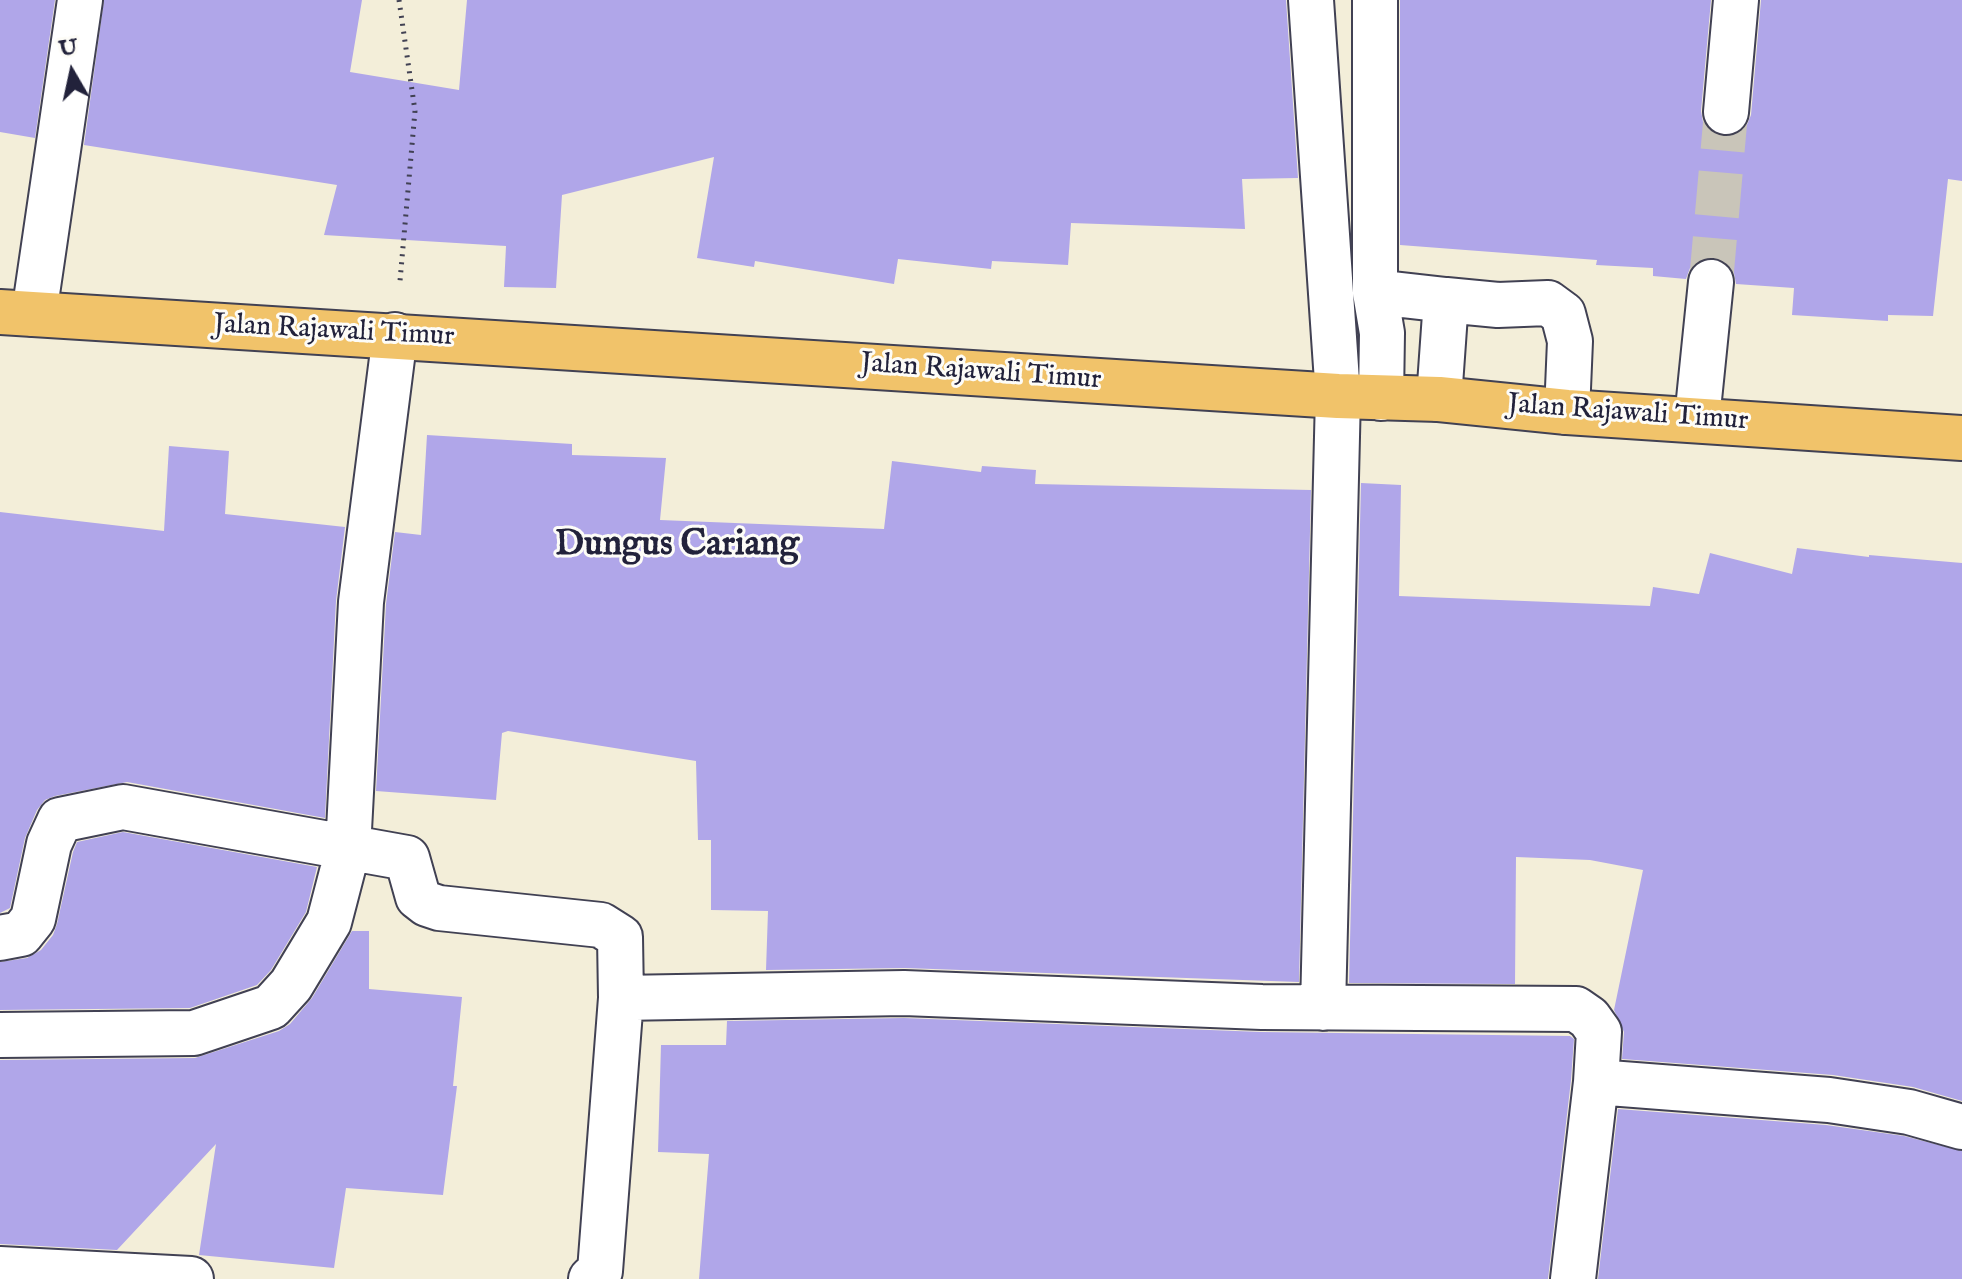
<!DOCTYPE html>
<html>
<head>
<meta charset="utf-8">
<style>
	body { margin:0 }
	#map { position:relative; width:1962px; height:1279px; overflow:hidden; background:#f3eed9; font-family:"IM FELL English",serif }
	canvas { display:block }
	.north { position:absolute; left:32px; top:32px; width:80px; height:80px; -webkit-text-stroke:6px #fdfcf7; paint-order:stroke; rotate:351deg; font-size:22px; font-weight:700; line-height:32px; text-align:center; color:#22223b }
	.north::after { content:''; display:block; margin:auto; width:28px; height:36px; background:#22223b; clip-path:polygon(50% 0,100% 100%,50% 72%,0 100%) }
</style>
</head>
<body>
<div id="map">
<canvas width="1962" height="1279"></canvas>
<div class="north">U</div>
</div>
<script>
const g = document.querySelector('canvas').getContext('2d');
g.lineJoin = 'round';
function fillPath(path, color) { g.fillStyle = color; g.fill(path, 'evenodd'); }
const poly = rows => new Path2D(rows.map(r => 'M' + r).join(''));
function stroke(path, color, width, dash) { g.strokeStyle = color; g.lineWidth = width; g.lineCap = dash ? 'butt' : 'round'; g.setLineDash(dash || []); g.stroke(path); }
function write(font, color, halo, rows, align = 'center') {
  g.font = font + ' "IM FELL English",serif'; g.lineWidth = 6; g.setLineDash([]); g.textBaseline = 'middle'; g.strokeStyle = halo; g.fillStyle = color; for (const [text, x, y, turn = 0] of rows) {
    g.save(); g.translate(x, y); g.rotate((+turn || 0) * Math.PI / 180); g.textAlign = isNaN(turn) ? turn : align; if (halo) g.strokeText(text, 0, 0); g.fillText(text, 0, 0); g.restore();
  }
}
fillPath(poly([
	[0,0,55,0,35,138,0,132],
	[104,0,362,0,350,72,459,90,467,0,1286,0,1298,178,1242,179,1245,229,1071,223,1068,265,992,261,991,269,898,259,894,284,755,261,754,267,697,258,714,157,562,195,556,288,504,287,506,246,324,235,337,185,84,145],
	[1400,0,1711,0,1701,111,1703,122,1711,132,1725,137,1736,135,1746,127,1751,115,1761,0,1962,0,1962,181,1948,179,1933,316,1888,315,1888,321,1792,315,1794,288,1736,284,1734,273,1726,262,1714,257,1700,260,1690,268,1686,279,1653,276,1653,268,1596,265,1597,260,1400,245],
	[427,435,572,444,572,455,666,458,660,520,884,529,892,461,981,472,982,466,1036,470,1035,484,1311,490,1299,982,905,968,766,970,768,911,711,910,711,840,698,840,696,761,508,731,502,733,496,800,376,791,386,604,395,532,421,535],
	[169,446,229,451,225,514,345,527,336,601,325,818,127,782,55,796,45,800,37,810,25,838,10,908,0,913,0,512,164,531],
	[1361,483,1401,485,1399,596,1650,606,1653,587,1699,594,1710,553,1792,574,1797,548,1869,557,1869,555,1962,563,1962,1101,1913,1087,1833,1075,1622,1059,1624,1032,1614,1010,1643,870,1590,860,1516,857,1515,984,1349,983],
	[123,832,317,867,306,912,271,970,257,985,190,1008,0,1010,0,962,27,958,41,950,53,935,57,924,73,852,77,842],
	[352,931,369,931,369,989,462,997,453,1086,457,1086,443,1195,346,1188,334,1268,199,1255,216,1144,117,1250,0,1244,0,1060,195,1058,279,1031,290,1024,312,998],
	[904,1018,1261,1032,1570,1036,1574,1039,1571,1080,1548,1279,699,1279,709,1154,658,1152,661,1045,726,1045,727,1021],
	[1618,1109,1826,1125,1904,1136,1962,1151,1962,1279,1598,1279]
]), '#b0a6e9');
stroke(poly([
	[1711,282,1726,112]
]), '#c9c5b9', 44, [44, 22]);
const minor = poly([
	[1311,0,1338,396,1323,1008],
	[1375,0,1375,292,1446,300],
	[1726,112,1736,0],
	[1375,292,1382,333,1381,398],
	[34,314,80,0],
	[1439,399,1446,300,1498,305,1548,303,1563,314,1570,341,1567,412],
	[1697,419,1711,282],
	[0,938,21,934,33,919,49,844,60,820,123,807,407,858,418,897,427,904,439,908,601,925,620,937,621,998],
	[0,1035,194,1033,271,1007,291,985,329,922,348,849,361,602,395,335],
	[1596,1082,1829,1100,1909,1112,1962,1127],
	[0,1269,191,1279],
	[591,1279,600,1271,621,998,904,993,1262,1007,1576,1009,1589,1018,1599,1032,1596,1082,1573,1279]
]);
const major = poly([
	[0,312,1338,396,1439,399,1567,412,1962,438]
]);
stroke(minor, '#414153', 48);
stroke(major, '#414153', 48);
stroke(poly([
	[399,0,415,111,400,281]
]), '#414153', 5, [2, 6]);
stroke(minor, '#fff', 44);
stroke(major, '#f1c36a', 44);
write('28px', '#22223b', '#fdfcf7', [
	["Jalan Rajawali Timur",334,332,3],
	["Jalan Rajawali Timur",981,373,4],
	["Jalan Rajawali Timur",1628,414,4]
]);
write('bold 36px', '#22223b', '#fdfcf7', [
	["Dungus Cariang",677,547]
]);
</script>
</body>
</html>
